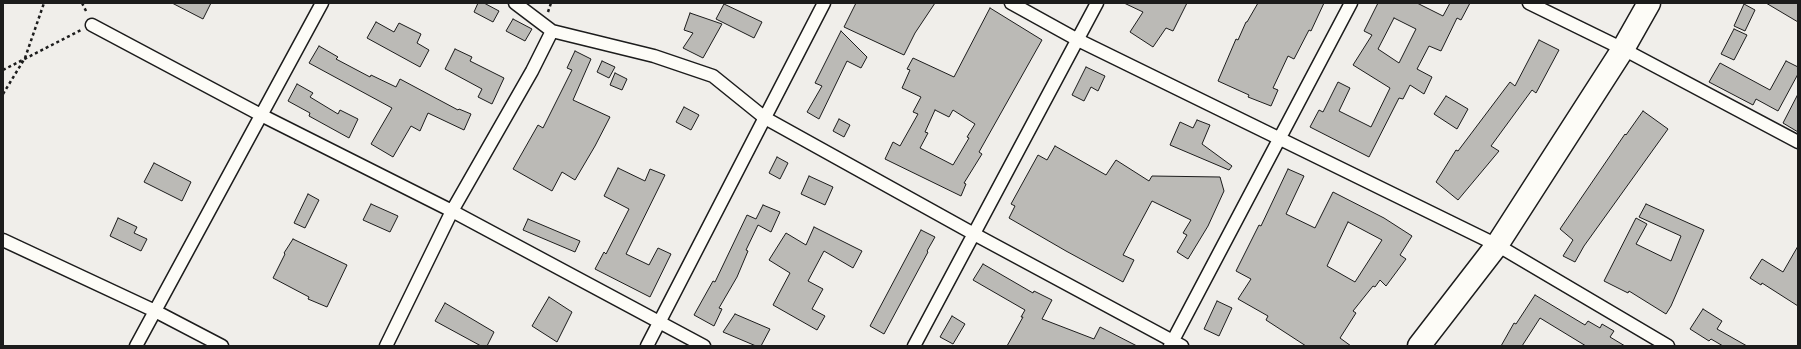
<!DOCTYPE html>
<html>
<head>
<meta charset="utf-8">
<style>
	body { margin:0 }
	#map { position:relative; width:1801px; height:349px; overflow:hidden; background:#f0eeea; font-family:Sriracha,sans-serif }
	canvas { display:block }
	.frame { position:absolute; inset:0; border:4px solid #1c1c1c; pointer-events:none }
</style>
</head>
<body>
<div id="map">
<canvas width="1801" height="349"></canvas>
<div class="frame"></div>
</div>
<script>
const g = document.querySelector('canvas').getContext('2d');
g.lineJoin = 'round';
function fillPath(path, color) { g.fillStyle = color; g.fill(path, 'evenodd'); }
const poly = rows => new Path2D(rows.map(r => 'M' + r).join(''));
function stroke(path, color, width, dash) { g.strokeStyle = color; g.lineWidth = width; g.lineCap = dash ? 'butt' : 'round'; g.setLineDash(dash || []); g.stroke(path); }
const building = poly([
	[172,3,211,3,203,19,172,3],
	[478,3,484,3,499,11,493,22,474,12,478,3],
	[856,3,935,3,915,33,904,55,844,27,856,3],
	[1124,3,1187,3,1173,31,1166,28,1153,47,1130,32,1143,12,1124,3],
	[1258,3,1324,3,1311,31,1309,30,1294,59,1288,56,1273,88,1278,90,1271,106,1248,97,1249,95,1218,81,1236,39,1238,40,1246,22,1247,22,1258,3],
	[1378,3,1417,3,1443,16,1450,3,1470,3,1461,20,1457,18,1441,51,1429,46,1417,69,1432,77,1424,94,1410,85,1403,99,1399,98,1369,157,1310,127,1319,110,1323,112,1338,82,1350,88,1339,111,1371,127,1390,88,1353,65,1372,35,1364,31,1378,3],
	[1394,18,1416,29,1399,63,1378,49,1394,18],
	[1766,3,1798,3,1798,22,1766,3],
	[724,4,762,22,754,38,716,19,724,4],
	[1744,4,1755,10,1745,31,1734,26,1744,4],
	[990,8,1042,40,979,152,982,154,964,183,966,184,961,196,885,159,893,142,900,146,918,114,913,112,921,97,902,88,910,70,907,69,913,58,954,77,990,8],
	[935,110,949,117,953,110,975,124,967,137,969,138,953,165,920,148,928,133,925,132,935,110],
	[690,13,722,24,703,58,683,48,693,33,684,30,690,13],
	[513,19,532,29,525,41,506,31,513,19],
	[376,22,394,32,399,23,421,34,417,43,429,50,420,67,367,38,376,22],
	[1734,29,1747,35,1734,60,1721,54,1734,29],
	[841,31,867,57,861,68,847,61,819,119,807,112,822,86,815,83,841,31],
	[1539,40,1559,50,1536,93,1532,90,1491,146,1499,151,1458,200,1436,182,1456,150,1458,151,1510,82,1515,86,1539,40],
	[319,46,338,57,336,59,370,77,371,75,396,87,400,79,458,110,459,109,471,114,464,130,428,113,420,131,411,126,393,157,371,144,392,108,309,63,319,46],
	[455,49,472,57,470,61,504,78,492,104,478,97,482,89,445,69,455,49],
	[575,51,591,59,573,100,610,117,595,146,575,180,562,172,552,191,513,169,538,125,543,128,572,70,567,68,575,51],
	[602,61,615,67,609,78,597,72,602,61],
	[1786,61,1798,67,1798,74,1778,111,1756,99,1753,105,1709,82,1720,63,1770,90,1786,61],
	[1086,67,1105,76,1098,91,1091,87,1084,101,1072,95,1086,67],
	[615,73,627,79,622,90,610,85,615,73],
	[297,84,313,93,310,97,338,114,340,110,358,119,349,138,309,116,310,113,288,101,297,84],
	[1798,94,1798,132,1783,123,1798,94],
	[1446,96,1468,109,1457,129,1434,114,1446,96],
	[684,107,699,115,691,130,676,122,684,107],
	[1643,111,1668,129,1584,246,1575,262,1563,256,1573,240,1560,229,1625,134,1626,135,1643,111],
	[839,119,850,125,844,137,833,131,839,119],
	[1197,120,1210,125,1202,144,1232,166,1229,170,1170,145,1180,122,1193,128,1197,120],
	[1055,146,1106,175,1116,160,1149,181,1152,176,1220,177,1224,191,1208,226,1188,259,1177,252,1187,235,1183,233,1191,220,1152,201,1123,255,1134,260,1123,282,1066,251,1009,218,1015,206,1011,204,1038,155,1047,160,1055,146],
	[777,157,788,163,780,179,769,173,777,157],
	[154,163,191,182,182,201,144,182,154,163],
	[618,168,645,181,650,169,665,175,626,254,649,265,658,248,671,254,650,297,595,269,604,252,606,254,629,209,604,196,618,168],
	[1288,169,1304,176,1286,214,1315,228,1333,192,1384,218,1412,236,1400,255,1406,259,1386,286,1380,280,1375,287,1373,286,1353,311,1356,313,1340,338,1351,346,1306,346,1266,320,1268,316,1238,299,1251,279,1236,271,1259,225,1261,226,1288,169],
	[1348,222,1382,240,1355,282,1327,266,1348,222],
	[809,176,833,187,825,205,801,194,809,176],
	[308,194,319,200,305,228,294,223,308,194],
	[371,204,398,216,390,232,363,220,371,204],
	[1646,204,1704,230,1671,306,1666,314,1629,291,1628,293,1604,281,1636,218,1647,224,1636,244,1671,261,1681,236,1639,217,1646,204],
	[763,205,780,212,771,232,758,225,746,250,748,251,737,277,719,308,722,309,714,326,694,315,713,281,715,282,747,215,756,219,763,205],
	[118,218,137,227,134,233,147,239,141,251,110,236,118,218],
	[528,219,580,241,575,252,523,230,528,219],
	[814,227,862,251,853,268,824,251,808,281,823,289,812,309,825,316,817,330,773,305,790,273,769,260,786,233,806,245,814,227],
	[921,230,935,237,927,251,928,252,884,334,870,326,921,230],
	[293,239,347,265,327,307,308,299,309,297,273,278,285,254,284,253,293,239],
	[1798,246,1798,306,1762,283,1761,285,1750,278,1762,259,1783,272,1798,246],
	[983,264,1033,293,1034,291,1052,300,1042,319,1094,339,1100,327,1137,346,1007,346,1023,317,1021,317,1025,310,973,280,983,264],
	[1535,295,1585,325,1588,321,1600,328,1602,324,1614,331,1610,337,1625,346,1586,346,1540,318,1522,346,1501,346,1514,323,1516,324,1535,295],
	[549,297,572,312,557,342,532,326,549,297],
	[1217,301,1232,308,1219,336,1204,329,1217,301],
	[445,303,494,332,487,346,481,346,435,321,445,303],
	[1703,309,1722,321,1717,329,1747,346,1723,346,1711,339,1709,341,1690,329,1703,309],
	[735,314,770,329,761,346,756,346,723,332,735,314],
	[952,316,965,324,953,344,940,337,952,316]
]);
fillPath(building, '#bbbab6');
stroke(building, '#1c1c1c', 1);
const street = poly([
	[515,3,552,31,654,56,713,76,765,118,974,234,1182,346],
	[1011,3,1078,40,1497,245,1668,346],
	[1529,3,1623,49,1798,142],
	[92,25,261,115,452,211,704,346],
	[3,240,155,311,222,346],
	[136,346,322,3],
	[386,346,452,211,532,71,552,31],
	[647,346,824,3],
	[914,346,1097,3],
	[1170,346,1351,3]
]);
const highway = poly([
	[1419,346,1497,245,1623,49,1649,3]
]);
stroke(street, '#1c1c1c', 15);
stroke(highway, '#1c1c1c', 25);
stroke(poly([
	[82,3,87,13],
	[548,12,551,3],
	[3,70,81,30],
	[3,94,25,58,44,3]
]), '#1c1c1c', 2.5, [3, 3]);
stroke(street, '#fdfcf7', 12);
stroke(highway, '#fdfcf7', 22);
</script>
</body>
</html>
